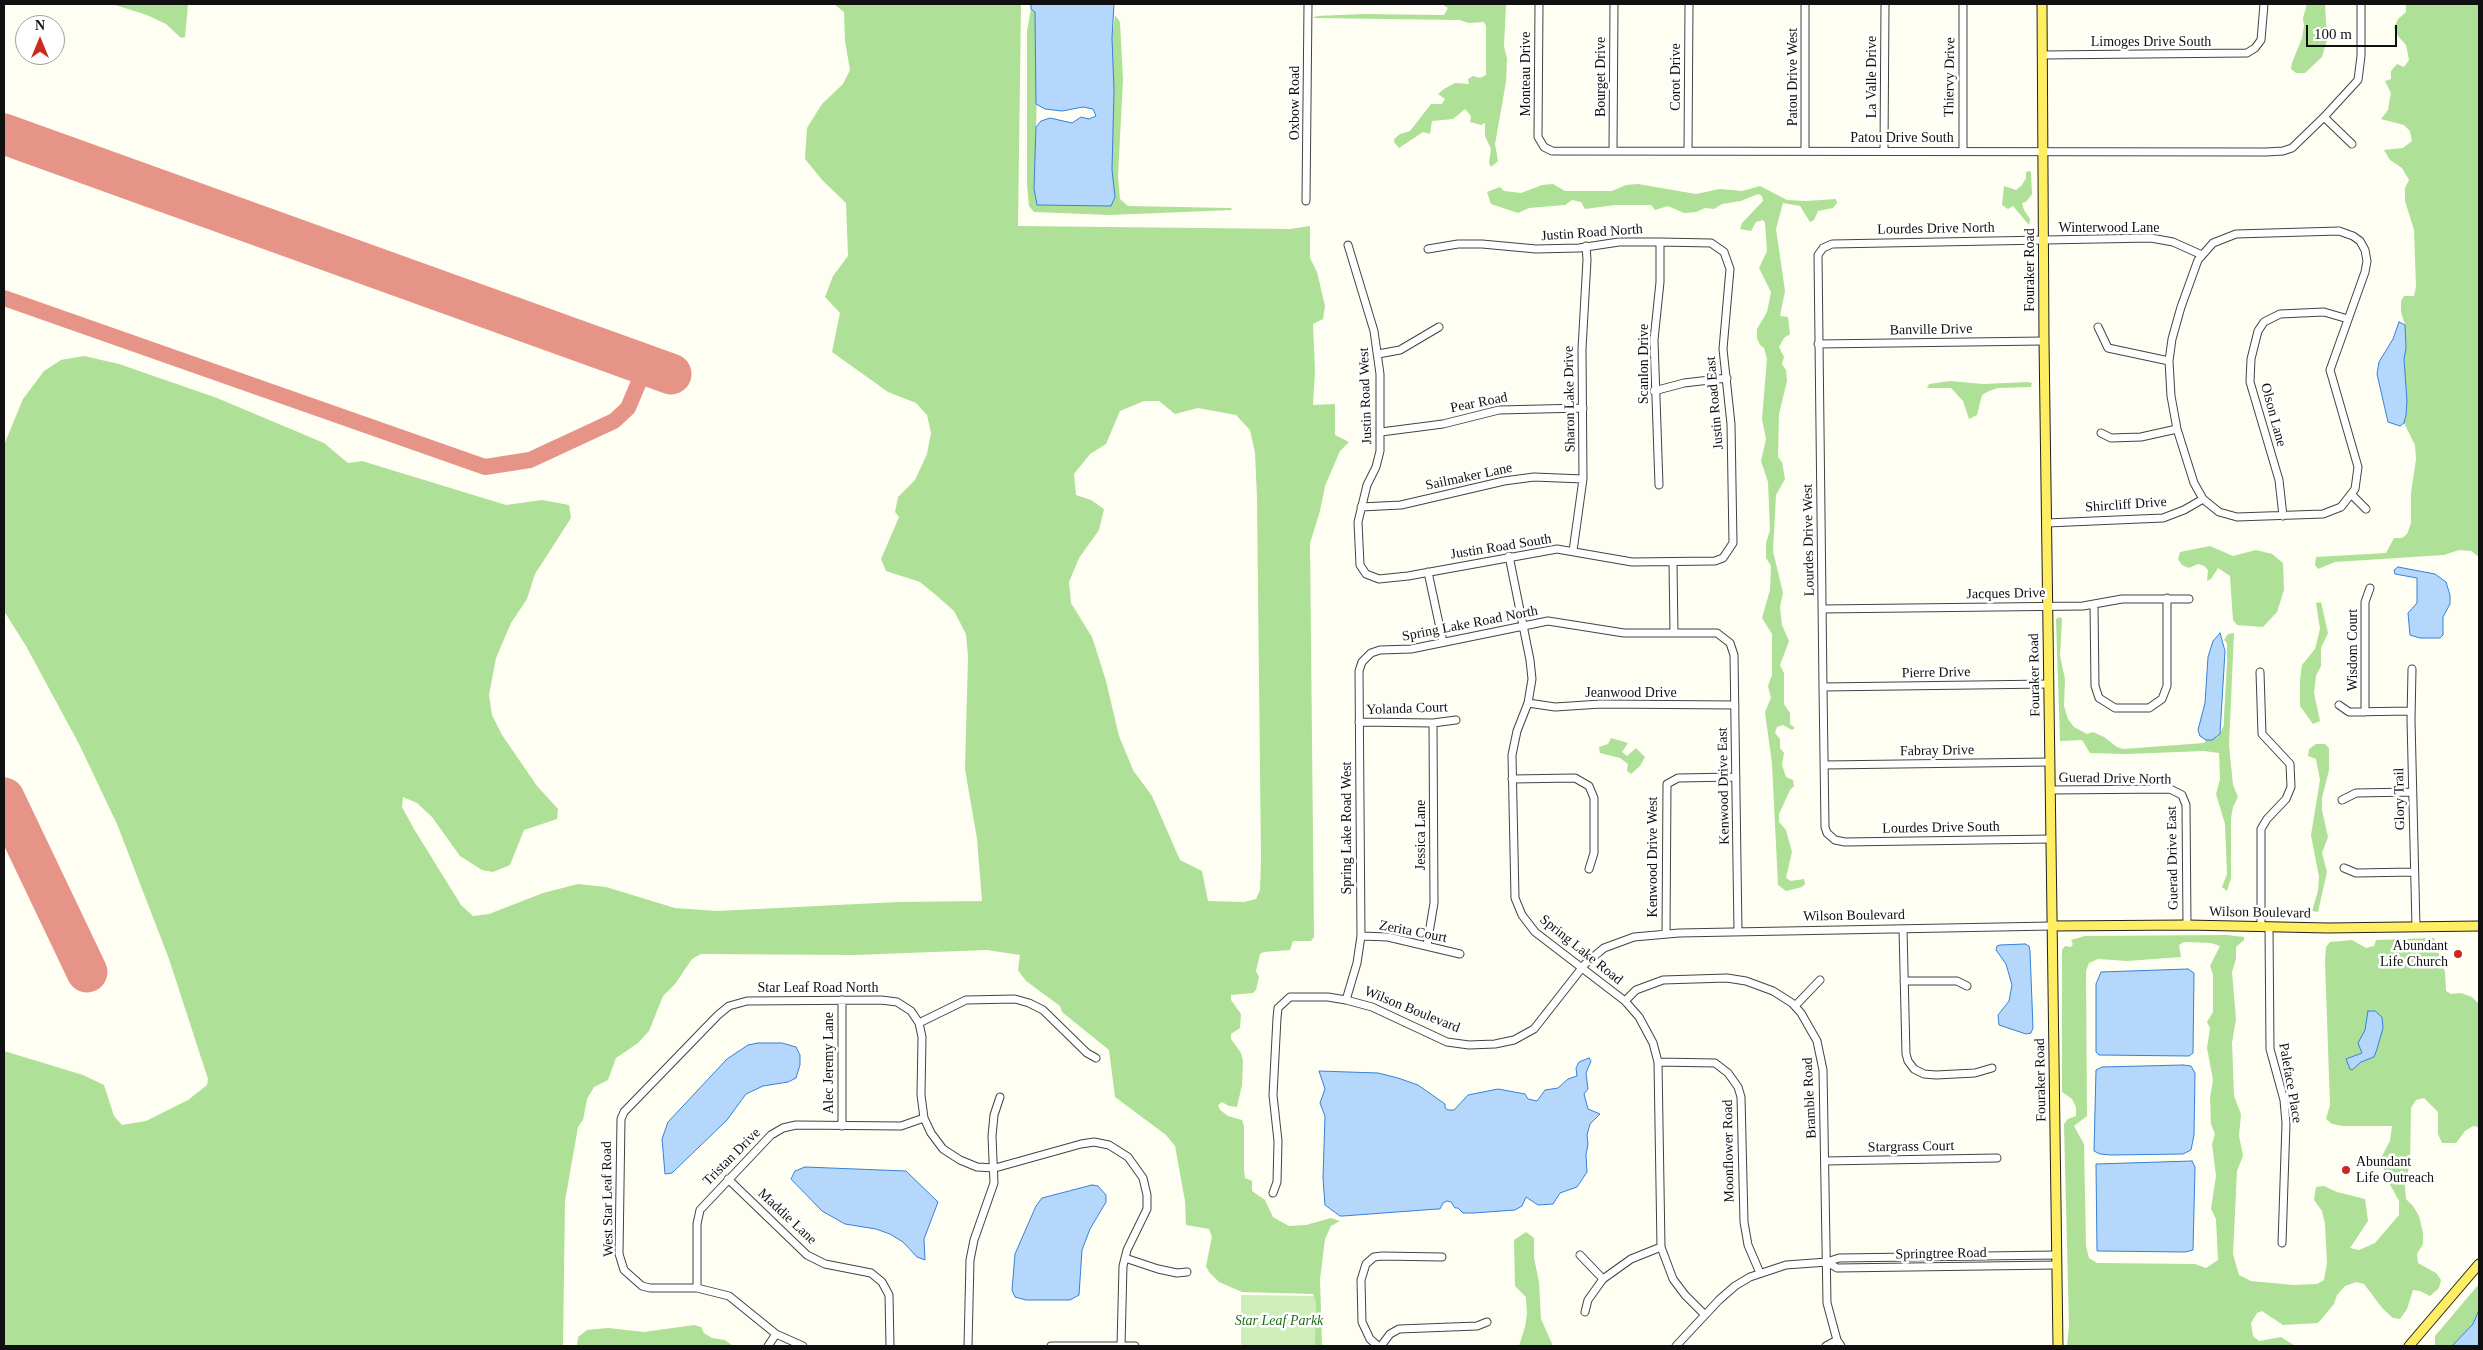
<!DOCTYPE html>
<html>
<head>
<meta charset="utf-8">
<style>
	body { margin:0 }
	#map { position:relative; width:2483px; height:1350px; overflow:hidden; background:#fffef3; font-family:"Times New Roman",serif }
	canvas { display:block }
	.frame { position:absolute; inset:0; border:5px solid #101010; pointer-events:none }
	.north { position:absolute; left:15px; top:15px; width:50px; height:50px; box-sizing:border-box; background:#fff; border:1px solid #9f9f9f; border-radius:50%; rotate:0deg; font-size:14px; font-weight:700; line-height:20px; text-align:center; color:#101010 }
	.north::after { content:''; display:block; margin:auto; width:18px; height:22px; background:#cc2b1c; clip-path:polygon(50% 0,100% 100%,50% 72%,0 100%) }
	.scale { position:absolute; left:2306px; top:25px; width:91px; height:22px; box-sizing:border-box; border:2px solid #101010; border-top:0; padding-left:6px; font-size:15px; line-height:18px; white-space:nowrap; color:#101010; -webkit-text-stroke:4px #fff; paint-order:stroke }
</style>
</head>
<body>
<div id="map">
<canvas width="2483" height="1350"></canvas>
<div class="frame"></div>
<div class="north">N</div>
<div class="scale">100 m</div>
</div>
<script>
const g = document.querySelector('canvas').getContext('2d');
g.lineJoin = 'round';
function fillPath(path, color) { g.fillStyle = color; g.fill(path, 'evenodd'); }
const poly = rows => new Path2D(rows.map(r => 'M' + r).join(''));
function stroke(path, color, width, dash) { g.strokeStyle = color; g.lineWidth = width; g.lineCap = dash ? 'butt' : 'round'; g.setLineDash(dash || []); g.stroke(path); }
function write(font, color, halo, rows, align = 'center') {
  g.font = font + ' "Times New Roman",serif'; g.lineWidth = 5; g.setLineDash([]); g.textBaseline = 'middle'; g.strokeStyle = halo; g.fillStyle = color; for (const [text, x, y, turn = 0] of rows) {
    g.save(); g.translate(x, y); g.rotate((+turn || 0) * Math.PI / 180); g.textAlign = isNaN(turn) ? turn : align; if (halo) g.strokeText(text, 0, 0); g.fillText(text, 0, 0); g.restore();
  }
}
fillPath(poly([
	[1241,1295,1318,1296,1318,1346,1241,1346]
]), '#cdedb9');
fillPath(poly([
	[112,4,188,4,185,37,181,38,166,24,147,15],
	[834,4,1021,4,1018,226,1290,229,1310,226,1310,258,1317,272,1325,306,1323,319,1313,324,1315,370,1313,405,1335,404,1335,435,1349,442,1340,451,1325,486,1320,511,1310,543,1314,937,1311,941,1293,941,1290,950,1264,952,1260,954,1256,971,1259,977,1256,990,1253,993,1231,995,1231,1000,1241,1014,1240,1028,1231,1034,1231,1039,1241,1053,1243,1061,1242,1085,1237,1107,1229,1106,1222,1102,1218,1105,1220,1110,1228,1116,1242,1120,1244,1126,1244,1170,1245,1178,1252,1181,1252,1191,1265,1200,1273,1217,1289,1226,1306,1225,1331,1218,1340,1221,1331,1226,1325,1239,1320,1279,1322,1346,1315,1346,1316,1302,1313,1294,1242,1292,1219,1282,1209,1272,1206,1266,1212,1237,1209,1229,1186,1225,1185,1201,1175,1146,1166,1135,1115,1097,1109,1050,1062,1012,1060,1006,1026,981,1018,970,1020,955,987,950,854,955,701,954,692,959,675,984,663,996,649,1031,638,1043,616,1058,608,1080,594,1087,587,1099,583,1120,578,1127,565,1201,563,1346,4,1346,4,1051,83,1075,104,1085,114,1116,122,1125,146,1121,188,1100,207,1085,208,1079,169,959,117,824,79,744,26,646,4,611,4,445,23,399,44,371,61,360,84,356,119,364,217,398,324,443,348,463,362,461,506,505,542,500,569,505,571,518,535,574,527,599,511,623,496,658,489,695,492,715,502,735,537,786,558,809,557,819,524,830,510,865,493,872,482,870,460,856,432,817,417,803,403,797,402,807,414,829,461,905,473,916,489,914,543,893,578,884,606,887,675,908,717,911,898,902,982,901,977,839,965,769,968,656,966,634,954,611,937,596,920,582,886,571,881,559,899,517,895,512,898,497,915,480,927,454,931,433,927,415,916,403,888,392,832,352,840,313,825,297,833,276,848,256,846,203,823,181,805,159,807,128,822,104,843,84,850,70,845,41,844,12],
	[1144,401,1159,401,1175,414,1198,408,1236,415,1250,430,1255,453,1257,498,1261,860,1260,890,1256,899,1244,902,1208,901,1202,871,1180,860,1152,796,1133,770,1119,736,1106,681,1092,637,1071,603,1069,582,1079,558,1099,530,1104,509,1091,500,1076,495,1074,474,1090,454,1106,444,1120,411],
	[1442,4,1506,4,1504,46,1507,59,1506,82,1495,144,1498,161,1491,167,1489,163,1491,149,1485,136,1485,123,1481,125,1470,122,1471,116,1465,109,1453,119,1432,121,1430,134,1423,132,1399,148,1394,142,1394,139,1400,134,1410,131,1431,104,1442,104,1445,99,1438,94,1444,89,1455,83,1469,84,1468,79,1473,76,1480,78,1486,75,1486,26,1484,22,1469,23,1459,20,1313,18,1317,16,1363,14,1444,15,1448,8],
	[2307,4,2325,4,2327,40,2322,57,2305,73,2296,73,2291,69,2292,63,2302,38,2304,26,2303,18],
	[2406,4,2479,4,2479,557,2471,551,2459,550,2444,555,2335,562,2318,569,2315,565,2316,557,2386,553,2394,538,2402,538,2407,534,2411,523,2411,493,2416,459,2415,445,2404,423,2407,401,2404,359,2406,348,2405,325,2401,312,2401,301,2404,296,2414,296,2416,287,2414,230,2405,201,2405,188,2409,180,2402,168,2390,160,2384,150,2403,148,2412,141,2410,131,2404,125,2381,119,2388,110,2390,98,2391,93,2385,81,2391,79,2391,71,2397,64,2404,67,2409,60,2406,45,2398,36,2394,28,2398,19,2406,12],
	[1031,9,1035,12,1037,95,1034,189,1037,205,1111,206,1115,197,1112,170,1114,90,1112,38,1115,15,1120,22,1123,79,1118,176,1120,199,1128,206,1231,208,1232,210,1110,215,1034,212,1029,206,1027,185,1027,31],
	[2029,171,2031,172,2032,194,2026,202,2022,203,2024,210,2030,219,2029,225,2013,206,2008,209,2002,205,2004,186,2016,190,2022,185,2026,178,2026,172],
	[1553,184,1565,191,1612,191,1626,185,1638,184,1696,194,1720,189,1742,191,1760,186,1787,200,1806,201,1836,199,1837,203,1833,208,1818,211,1814,220,1810,222,1800,206,1783,203,1776,229,1785,291,1780,316,1788,317,1790,334,1784,338,1779,347,1784,357,1782,364,1786,370,1787,381,1779,414,1778,457,1782,462,1785,479,1776,495,1773,551,1783,593,1780,607,1782,625,1789,641,1780,665,1784,673,1784,704,1790,713,1790,724,1795,728,1792,730,1783,725,1777,727,1775,733,1780,739,1780,748,1784,753,1782,765,1786,777,1793,780,1794,786,1790,790,1779,814,1779,822,1786,830,1792,852,1786,878,1791,881,1804,879,1805,884,1802,887,1786,891,1778,885,1772,764,1765,712,1771,698,1768,686,1772,675,1772,634,1762,618,1770,590,1771,566,1766,558,1766,543,1770,530,1768,482,1761,461,1766,439,1762,419,1767,359,1764,348,1760,345,1757,338,1757,329,1767,312,1771,292,1759,268,1767,251,1765,223,1763,220,1756,222,1751,231,1740,229,1742,223,1763,201,1762,196,1758,194,1741,201,1722,204,1714,209,1705,208,1696,212,1684,213,1668,206,1655,210,1651,205,1615,205,1585,209,1581,202,1572,200,1565,205,1529,208,1518,213,1491,204,1487,192,1500,187,1504,191,1521,193,1542,185],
	[1950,381,1983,384,2028,382,2032,383,2031,387,1998,388,1989,391,1982,395,1977,415,1969,419,1963,401,1951,388,1927,388,1929,384],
	[2210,546,2233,556,2256,550,2272,554,2283,563,2284,590,2277,612,2263,627,2237,625,2233,620,2230,576,2218,568,2211,579,2207,581,2208,570,2204,566,2198,564,2189,568,2182,565,2178,559,2180,552],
	[2321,602,2328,633,2321,648,2321,666,2316,676,2314,693,2320,721,2313,724,2300,706,2300,680,2302,665,2315,649,2320,629,2316,603],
	[2060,617,2062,619,2060,656,2065,679,2064,706,2068,719,2074,727,2087,734,2093,732,2104,737,2117,747,2123,749,2204,743,2206,740,2218,737,2224,725,2224,716,2227,664,2227,643,2224,640,2228,634,2234,633,2229,745,2233,785,2238,797,2233,807,2231,818,2231,878,2227,891,2222,887,2227,874,2225,824,2216,794,2220,779,2219,753,2204,751,2126,754,2090,753,2082,740,2060,741,2056,619],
	[1611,738,1628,743,1622,752,1627,756,1636,748,1645,757,1640,766,1631,774,1627,771,1628,764,1620,758,1600,753,1599,747,1608,744],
	[2316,744,2325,744,2329,748,2329,770,2322,798,2322,810,2328,837,2322,853,2327,872,2318,912,2312,911,2318,891,2319,877,2311,835,2320,780,2316,759,2308,756,2309,749],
	[2227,935,2244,937,2244,940,2236,947,2236,959,2232,972,2236,1019,2232,1043,2234,1096,2241,1114,2239,1136,2243,1156,2237,1171,2233,1254,2239,1275,2251,1281,2293,1285,2317,1284,2324,1280,2327,1263,2325,1224,2322,1211,2314,1200,2316,1187,2324,1186,2337,1192,2365,1199,2368,1221,2350,1248,2359,1250,2375,1243,2399,1215,2399,1201,2386,1177,2381,1158,2390,1141,2392,1126,2343,1126,2332,1124,2326,1119,2330,1105,2325,962,2326,947,2330,942,2352,940,2366,948,2374,946,2376,940,2434,938,2445,972,2446,991,2451,994,2461,993,2472,997,2479,1004,2479,1127,2473,1126,2465,1131,2456,1143,2442,1143,2438,1134,2438,1112,2424,1098,2416,1100,2411,1108,2410,1162,2405,1186,2406,1199,2413,1206,2419,1216,2423,1233,2423,1244,2417,1254,2418,1263,2436,1273,2441,1280,2439,1288,2430,1296,2420,1291,2413,1290,2407,1309,2400,1319,2393,1318,2383,1309,2364,1284,2356,1282,2345,1286,2337,1295,2334,1304,2318,1323,2283,1325,2262,1311,2257,1313,2251,1323,2253,1336,2259,1341,2281,1337,2295,1346,2067,1346,2069,1326,2064,1124,2068,1119,2076,1116,2076,1107,2072,1099,2062,1092,2062,950,2065,946,2071,947,2073,944,2071,940,2085,936],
	[2184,942,2211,943,2220,946,2210,966,2213,974,2213,1012,2207,1022,2210,1028,2207,1048,2213,1080,2210,1098,2211,1124,2215,1134,2212,1144,2216,1176,2211,1209,2216,1219,2218,1260,2206,1268,2195,1264,2097,1263,2089,1258,2086,1246,2084,1144,2074,1126,2087,1116,2086,971,2089,963,2098,959,2127,961,2181,957,2179,945],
	[1526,1232,1534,1238,1534,1258,1539,1282,1541,1319,1553,1346,1519,1346,1525,1327,1527,1314,1526,1297,1515,1286,1514,1240],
	[2479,1284,2479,1310,2473,1324,2452,1346,2435,1346,2435,1336],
	[694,1325,701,1327,704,1333,712,1338,725,1340,733,1346,577,1346,578,1337,587,1330,608,1328,644,1332]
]), '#aee097');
const water = poly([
	[1031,4,1114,4,1112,38,1114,90,1112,170,1115,197,1111,206,1037,205,1034,189,1036,127,1041,121,1050,118,1072,123,1081,117,1089,119,1096,116,1093,109,1083,107,1062,111,1045,109,1036,104,1035,12,1031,9,1031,4],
	[2399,322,2405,325,2406,348,2404,359,2407,401,2406,415,2404,423,2400,426,2388,422,2377,374,2379,362,2393,339,2399,322],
	[2398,567,2435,574,2446,582,2450,595,2450,604,2443,617,2443,635,2440,638,2420,638,2410,635,2408,613,2417,603,2417,578,2395,574,2394,570,2398,567],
	[2220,633,2225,651,2220,734,2212,740,2206,740,2200,736,2198,730,2205,703,2208,657,2213,641,2220,633],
	[2025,944,2029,946,2030,951,2033,1028,2031,1033,2026,1034,1999,1025,1998,1015,2009,1001,2012,985,2006,964,1996,950,1997,946,2000,945,2025,944],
	[2188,969,2194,973,2193,1053,2189,1056,2099,1055,2096,1052,2096,984,2101,972,2188,969],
	[2368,1011,2375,1011,2382,1017,2383,1028,2377,1049,2374,1057,2361,1062,2352,1070,2350,1069,2346,1059,2362,1053,2358,1043,2365,1030,2368,1011],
	[758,1043,782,1043,796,1047,800,1055,800,1065,796,1078,788,1082,763,1086,746,1094,727,1120,672,1173,665,1174,662,1139,668,1122,727,1059,748,1045,758,1043],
	[1589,1058,1591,1061,1586,1073,1588,1089,1584,1094,1588,1109,1600,1114,1590,1124,1587,1135,1588,1144,1586,1155,1587,1172,1577,1187,1560,1193,1553,1204,1538,1205,1526,1197,1522,1206,1515,1210,1474,1213,1463,1213,1458,1208,1455,1208,1451,1202,1447,1201,1443,1203,1440,1209,1437,1209,1343,1216,1340,1216,1325,1205,1323,1178,1325,1116,1320,1103,1325,1089,1319,1071,1378,1073,1398,1078,1418,1085,1445,1104,1445,1108,1448,1110,1454,1110,1468,1095,1498,1089,1525,1094,1528,1099,1537,1101,1545,1090,1558,1088,1568,1079,1577,1076,1576,1068,1579,1062,1589,1058],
	[2183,1065,2191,1066,2195,1073,2194,1135,2191,1150,2183,1154,2111,1155,2100,1154,2094,1151,2096,1070,2102,1067,2183,1065],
	[2192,1161,2195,1167,2193,1250,2185,1252,2097,1251,2096,1164,2192,1161],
	[805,1167,906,1171,938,1202,924,1239,925,1260,917,1257,903,1242,890,1234,876,1229,845,1224,822,1211,791,1179,795,1171,805,1167],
	[1092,1185,1098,1186,1106,1195,1106,1202,1090,1229,1082,1250,1079,1295,1070,1300,1026,1300,1015,1297,1012,1290,1015,1254,1036,1206,1042,1198,1092,1185],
	[2479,1310,2479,1346,2452,1346,2473,1324,2479,1310]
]);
fillPath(water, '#b4d7fb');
stroke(water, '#3581d8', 1);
stroke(poly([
	[4,298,485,467,530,460,614,421,628,408,646,365]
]), '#e69488', 16);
stroke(poly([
	[4,134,671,374],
	[4,798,87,972]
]), '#e69488', 41);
const minor = poly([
	[1539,4,1538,137,1544,147,1552,151,2266,152,2283,151,2292,148,2324,117,2358,80,2361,56,2361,4],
	[2042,55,2247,53,2255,48,2261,40,2264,4],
	[2324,117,2352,144],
	[1613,150,1614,4],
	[1884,150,1885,4],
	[1688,151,1689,4],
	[1805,151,1805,4],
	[1963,151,1963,4],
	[1306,201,1308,4],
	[2339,231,2353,236,2360,241,2365,250,2367,261,2365,272,2330,370,2358,467,2355,489,2341,507,2323,514,2237,517,2219,512,2203,499,2194,483,2177,429,2171,396,2169,361,2172,339,2181,307,2198,260,2213,243,2236,234,2339,231],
	[1348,245,1374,331,1380,374,1380,451,1376,467,1367,485,1358,522,1360,565,1366,574,1379,579,1408,576,1557,549,1632,562,1715,561,1723,558,1733,543,1731,424,1723,349,1730,269,1724,252,1711,243,1660,242,1619,242,1579,248,1536,249,1482,244,1458,244,1428,249],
	[2098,327,2108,348,2169,361],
	[1818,344,2044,341],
	[1378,354,1400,350,1439,327],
	[1654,391,1684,383,1727,378],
	[1381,432,1443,424,1499,410,1583,408],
	[2101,433,2111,438,2141,437,2177,429],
	[1659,485,1654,340,1660,282,1660,242],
	[2352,495,2366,509],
	[1361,507,1401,505,1504,481,1534,477,1583,479],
	[2283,516,2279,480,2250,382,2251,359,2258,331,2264,322,2280,314,2324,312,2348,319],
	[2047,523,2163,518,2184,510,2203,499],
	[1573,551,1583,479,1582,349,1587,260,1586,246],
	[1509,556,1530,660,1532,679,1528,703,1517,731,1512,755,1515,898,1522,915,1535,932,1625,1001,1639,1017,1653,1043,1658,1062,1661,1247,1673,1279,1685,1295,1705,1315],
	[1673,563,1674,633],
	[1428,572,1443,642],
	[2094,605,2095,686,2099,698,2115,708,2149,708,2162,699,2167,686,2167,598],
	[1822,609,2083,606,2122,599,2189,599],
	[2412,669,2411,720,2416,927],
	[2260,672,2262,734,2290,764,2291,787,2286,799,2267,819,2261,829,2261,926],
	[1823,687,2049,684],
	[1528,703,1555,707,1601,704,1735,705],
	[2339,705,2349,712,2411,711],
	[2365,712,2365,602,2370,588],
	[1359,722,1433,723,1456,720],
	[1825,765,2050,762],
	[1512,779,1575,778,1589,786,1594,798,1594,853,1589,869],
	[2050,790,2170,789,2182,795,2186,805,2187,925],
	[2342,800,2356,793,2412,792],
	[2051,839,1845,842,1835,840,1827,833,1825,827,1823,687,1818,255,1823,248,1832,244,2151,238,2173,242,2202,255],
	[2344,868,2356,873,2414,872],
	[2269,927,2270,1049,2284,1100,2286,1123,2282,1243],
	[1903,929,1906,1054,1908,1061,1914,1069,1924,1074,1936,1075,1975,1073,1992,1068],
	[1666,934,1667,784,1678,778,1736,777],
	[1361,936,1388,937,1460,954],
	[1427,945,1434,903,1433,723],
	[1904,981,1957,981,1967,986],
	[842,1000,842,1126],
	[1346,1000,1357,963,1361,936,1359,671,1362,662,1371,653,1380,650,1411,649,1548,621,1624,633,1717,633,1730,643,1734,655,1738,932],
	[1625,1001,1636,990,1663,980,1727,978,1746,981,1773,991,1792,1003,1801,1013,1817,1041,1823,1070,1827,1303,1837,1340,1841,1346],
	[1795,1006,1820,980],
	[919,1023,966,1000,1015,999,1029,1003,1043,1010,1087,1053,1096,1058],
	[1658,1062,1715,1063,1728,1073,1738,1087,1741,1097,1744,1222,1748,1245,1760,1273],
	[1825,1161,1997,1158],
	[728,1179,807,1255,825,1264,871,1273,882,1282,889,1295,890,1346],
	[1273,1193,1277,1182,1278,1141,1273,1095,1277,1018,1278,1008,1290,997,1328,997,1346,1000,1372,1007,1447,1042,1469,1045,1495,1044,1514,1040,1534,1029,1585,964,1604,948,1634,937,1679,933,2052,926],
	[1580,1255,1603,1279],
	[1125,1258,1158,1269,1177,1273,1187,1272],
	[1827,1262,1837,1268,2057,1265],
	[697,1288,697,1224,700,1210,771,1135,783,1128,796,1125,901,1126,924,1118],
	[1585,1312,1588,1300,1603,1279,1631,1259,1661,1247],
	[768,1346,776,1334],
	[803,1346,776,1334,729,1296,697,1288,650,1288,642,1286,624,1270,619,1254,621,1119,624,1112,718,1015,729,1006,747,1001,881,1000,897,1002,911,1011,919,1023,922,1037,921,1095,924,1118,931,1133,943,1149,960,1160,977,1167,995,1168,1081,1144,1094,1142,1109,1145,1128,1157,1143,1178,1147,1195,1147,1209,1127,1250,1123,1266,1121,1346],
	[968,1346,970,1260,974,1240,994,1183,992,1136,994,1115,1000,1097],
	[1051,1346,1135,1346],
	[1378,1346,1370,1339,1362,1322,1361,1280,1366,1264,1374,1257,1382,1256,1442,1257],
	[1381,1346,1390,1334,1399,1329,1477,1326,1487,1322],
	[1676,1346,1719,1300,1735,1286,1750,1277,1786,1265,1827,1262,1839,1258,2056,1255],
	[1826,1346,1837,1340]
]);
const major = poly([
	[2042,4,2044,341,2058,1346],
	[2052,926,2187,925,2328,928,2479,926],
	[2409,1346,2479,1264]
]);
stroke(minor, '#434343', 9);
stroke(major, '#212121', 11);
stroke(minor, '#fff', 7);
stroke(major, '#ffee63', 9);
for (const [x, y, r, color] of [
	[2458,954,5,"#cc2b1c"],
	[2346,1170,5,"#cc2b1c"]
]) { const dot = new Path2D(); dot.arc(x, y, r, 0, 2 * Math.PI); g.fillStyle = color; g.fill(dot); stroke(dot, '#fff', 2); }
write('14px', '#101010', '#fff', [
	["Limoges Drive South",2151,42],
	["Monteau Drive",1526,74,-90],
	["Bourget Drive",1601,77,-90],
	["Corot Drive",1676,77,-90],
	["Patou Drive West",1793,77,-90],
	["La Valle Drive",1872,77,-90],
	["Thiervy Drive",1950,77,-89],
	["Oxbow Road",1295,103,-90],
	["Patou Drive South",1902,138],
	["Winterwood Lane",2109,228],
	["Lourdes Drive North",1936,229,-1],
	["Justin Road North",1592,233,-4],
	["Fouraker Road",2030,270,-90],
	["Banville Drive",1931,330,-1],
	["Scanlon Drive",1644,364,-90],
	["Justin Road West",1366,396,-92],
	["Sharon Lake Drive",1570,399,-91],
	["Pear Road",1479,403,-11],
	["Justin Road East",1715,403,-95],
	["Olson Lane",2273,415,75],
	["Sailmaker Lane",1469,477,-12],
	["Shircliff Drive",2126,505,-4],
	["Lourdes Drive West",1809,540,-91],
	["Justin Road South",1501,547,-9],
	["Jacques Drive",2006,594,-1],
	["Spring Lake Road North",1470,624,-11],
	["Wisdom Court",2353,650,-90],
	["Pierre Drive",1936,673,-1],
	["Fouraker Road",2035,675,-91],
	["Jeanwood Drive",1631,693],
	["Yolanda Court",1407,709,-2],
	["Fabray Drive",1937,751,-1],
	["Guerad Drive North",2115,779,1],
	["Kenwood Drive East",1724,786,-91],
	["Glory Trail",2400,799,-91],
	["Spring Lake Road West",1347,828,-90],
	["Lourdes Drive South",1941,828,-1],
	["Jessica Lane",1421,835,-90],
	["Kenwood Drive West",1653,857,-90],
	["Guerad Drive East",2173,858,-91],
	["Wilson Boulevard",2260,913,1],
	["Wilson Boulevard",1854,916,-1],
	["Zerita Court",1413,932,11],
	["Spring Lake Road",1581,950,39],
	["Star Leaf Road North",818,988],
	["Wilson Boulevard",1412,1010,22],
	["Alec Jeremy Lane",829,1063,-90],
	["Fouraker Road",2041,1080,-91],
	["Paleface Place",2290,1083,80],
	["Bramble Road",1810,1098,-93],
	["Stargrass Court",1911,1147,-1],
	["Moonflower Road",1729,1151,-91],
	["Tristan Drive",732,1157,-45],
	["West Star Leaf Road",608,1199,-91],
	["Maddie Lane",787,1217,43],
	["Springtree Road",1941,1254,-1]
]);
write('14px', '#101010', '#fff', [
	["Abundant",2448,946],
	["Life Church",2448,962],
	["Abundant",2356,1162,"left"],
	["Life Outreach",2356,1178,"left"]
], 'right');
write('italic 14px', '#206e1a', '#fff', [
	["Star Leaf Parkk",1279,1321]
]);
</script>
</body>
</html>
